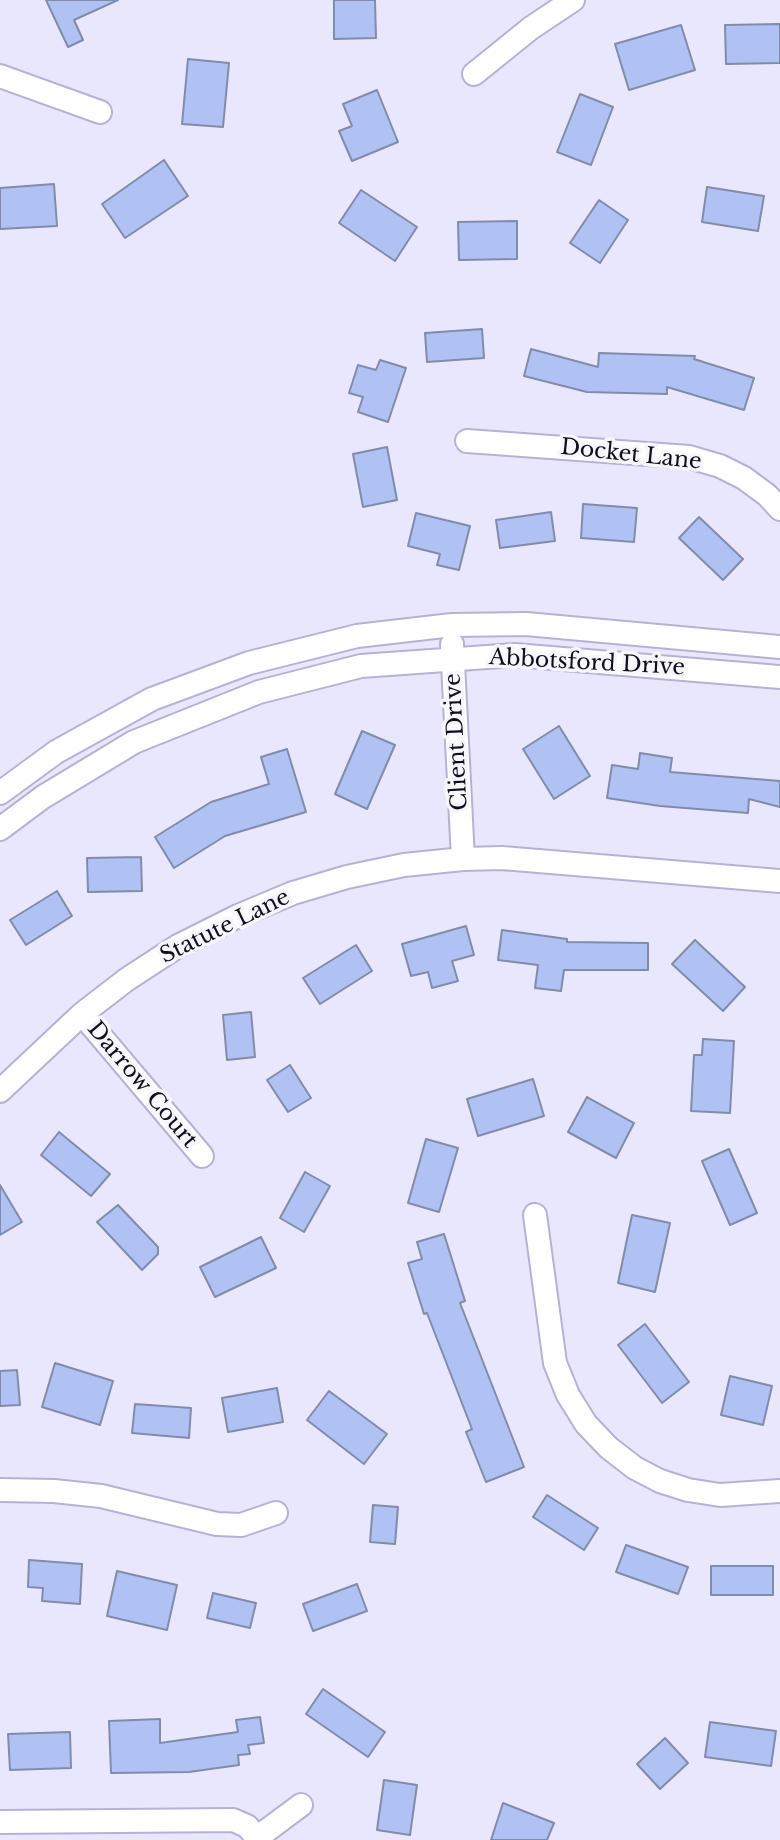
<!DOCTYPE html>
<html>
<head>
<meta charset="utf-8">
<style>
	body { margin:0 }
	canvas { display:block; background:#e9e7fd }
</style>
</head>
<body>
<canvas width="780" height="1840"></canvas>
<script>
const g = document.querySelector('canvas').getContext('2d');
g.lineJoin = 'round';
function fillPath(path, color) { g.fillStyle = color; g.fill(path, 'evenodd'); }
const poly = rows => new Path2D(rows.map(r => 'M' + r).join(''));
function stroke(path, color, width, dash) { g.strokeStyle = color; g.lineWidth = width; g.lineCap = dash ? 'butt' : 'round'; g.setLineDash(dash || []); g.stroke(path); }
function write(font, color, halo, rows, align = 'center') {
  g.font = font + ' "Libre Baskerville",serif'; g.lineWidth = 7; g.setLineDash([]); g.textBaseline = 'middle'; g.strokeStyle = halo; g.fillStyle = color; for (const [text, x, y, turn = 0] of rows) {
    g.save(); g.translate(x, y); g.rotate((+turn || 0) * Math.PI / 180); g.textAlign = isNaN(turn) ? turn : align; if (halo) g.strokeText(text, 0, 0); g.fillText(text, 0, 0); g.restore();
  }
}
const building = poly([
	[46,0,118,0,74,20,83,40,68,47,46,0],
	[334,0,375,0,376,38,334,39,334,0],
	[780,24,780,63,726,64,725,25,780,24],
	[681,25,695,70,629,90,615,44,681,25],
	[188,59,229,63,223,127,182,124,188,59],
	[377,90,398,142,352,161,339,131,352,126,343,104,377,90],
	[580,94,613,107,591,165,557,152,580,94],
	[164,160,188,196,125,238,102,204,164,160],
	[54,184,57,226,0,229,0,188,54,184],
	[707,187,764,196,758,231,702,222,707,187],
	[361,190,417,227,395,261,339,223,361,190],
	[599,200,628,220,600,263,570,243,599,200],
	[517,221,517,259,459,260,458,222,517,221],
	[482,329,484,358,427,362,425,333,482,329],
	[531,349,598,367,599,353,695,356,694,359,754,378,744,410,667,387,667,394,587,392,524,376,531,349],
	[380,360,406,368,388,422,358,412,363,397,349,393,358,365,376,370,380,360],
	[387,447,397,500,363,507,353,454,387,447],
	[583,504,637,508,634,542,581,538,583,504],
	[551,512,555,541,500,548,496,520,551,512],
	[416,513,470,526,459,570,437,565,440,554,408,546,416,513],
	[699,517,743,559,723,580,679,538,699,517],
	[559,726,590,776,554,799,523,749,559,726],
	[362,731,395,745,367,809,335,794,362,731],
	[287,749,306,812,225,836,174,868,155,837,211,802,269,784,261,757,287,749],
	[640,753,672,758,670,772,780,781,780,807,749,799,748,813,660,806,607,798,612,765,638,769,640,753],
	[141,857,142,891,88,892,87,858,141,857],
	[57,891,72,916,26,945,10,920,57,891],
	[466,926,474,955,452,961,458,981,432,988,428,972,411,976,402,944,466,926],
	[502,930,567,939,567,942,648,943,648,970,564,970,561,991,535,988,538,965,498,960,502,930],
	[695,940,745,987,723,1011,672,964,695,940],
	[356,945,372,971,320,1004,303,978,356,945],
	[251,1012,255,1057,227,1060,223,1015,251,1012],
	[703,1039,734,1041,730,1113,691,1111,694,1055,702,1055,703,1039],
	[290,1065,311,1098,288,1112,267,1080,290,1065],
	[533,1079,544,1116,478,1136,467,1099,533,1079],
	[587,1097,634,1123,616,1158,568,1132,587,1097],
	[59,1132,110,1174,91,1196,41,1155,59,1132],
	[426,1139,458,1148,439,1212,408,1203,426,1139],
	[729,1149,757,1213,730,1225,702,1161,729,1149],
	[305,1172,330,1186,304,1232,280,1218,305,1172],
	[0,1185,22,1222,0,1235,0,1185],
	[118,1205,158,1247,158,1254,142,1270,97,1222,118,1205],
	[632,1215,670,1223,655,1292,618,1283,632,1215],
	[444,1234,465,1301,460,1303,524,1467,486,1482,466,1432,472,1429,427,1313,424,1314,408,1263,422,1259,417,1242,444,1234],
	[261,1237,276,1268,215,1297,200,1267,261,1237],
	[645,1324,689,1382,662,1403,618,1345,645,1324],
	[55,1363,113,1381,100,1425,42,1407,55,1363],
	[17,1370,20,1405,0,1406,0,1371,17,1370],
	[730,1376,772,1386,763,1425,721,1415,730,1376],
	[277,1388,283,1422,228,1432,222,1398,277,1388],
	[329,1391,387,1434,364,1464,307,1420,329,1391],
	[135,1404,191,1408,189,1438,132,1433,135,1404],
	[547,1495,598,1528,584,1550,533,1517,547,1495],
	[373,1505,398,1507,395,1544,370,1542,373,1505],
	[626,1545,688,1567,678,1594,616,1572,626,1545],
	[29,1560,82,1564,80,1604,42,1601,43,1588,28,1587,29,1560],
	[711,1566,773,1566,773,1595,711,1595,711,1566],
	[117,1571,177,1585,167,1630,107,1616,117,1571],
	[357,1584,367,1611,313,1631,303,1604,357,1584],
	[213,1593,256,1603,250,1628,207,1618,213,1593],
	[323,1689,385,1732,368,1757,306,1714,323,1689],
	[260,1717,264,1743,248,1745,250,1754,238,1755,239,1765,189,1772,111,1773,109,1721,160,1719,160,1743,238,1732,236,1720,260,1717],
	[710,1722,776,1731,771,1766,705,1757,710,1722],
	[70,1732,71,1768,10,1770,8,1734,70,1732],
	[665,1738,688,1763,660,1789,637,1764,665,1738],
	[384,1780,417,1785,410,1835,377,1830,384,1780],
	[503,1803,554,1823,547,1840,491,1840,503,1803]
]);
fillPath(building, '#b0c2f3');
stroke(building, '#818cab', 2);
const street = poly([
	[474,74,531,28,573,0],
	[0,76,100,112],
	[467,441,689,457,720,466,744,478,767,495,780,509],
	[452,644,463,859],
	[0,793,56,752,152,699,249,663,357,636,452,625,526,624,780,647],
	[0,829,43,797,134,742,259,692,361,666,515,655,780,677],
	[82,1014,202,1156],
	[0,1091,82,1014,126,980,178,946,238,916,293,893,347,877,404,865,463,859,502,858,780,881],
	[535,1215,555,1363,568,1395,586,1424,609,1448,635,1468,660,1481,688,1490,720,1495,780,1491],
	[0,1490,54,1491,101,1496,217,1524,241,1525,276,1513],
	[0,1822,233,1820,247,1826,259,1840],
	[258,1837,301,1805]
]);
stroke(street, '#b6b2d5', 26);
stroke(street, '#fff', 22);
write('22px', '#110f1b', '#f7f6fd', [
	["Docket Lane",631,455,6],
	["Abbotsford Drive",587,663,3],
	["Client Drive",457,742,-93],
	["Statute Lane",225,927,-26],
	["Darrow Court",142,1085,50]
]);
</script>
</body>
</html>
